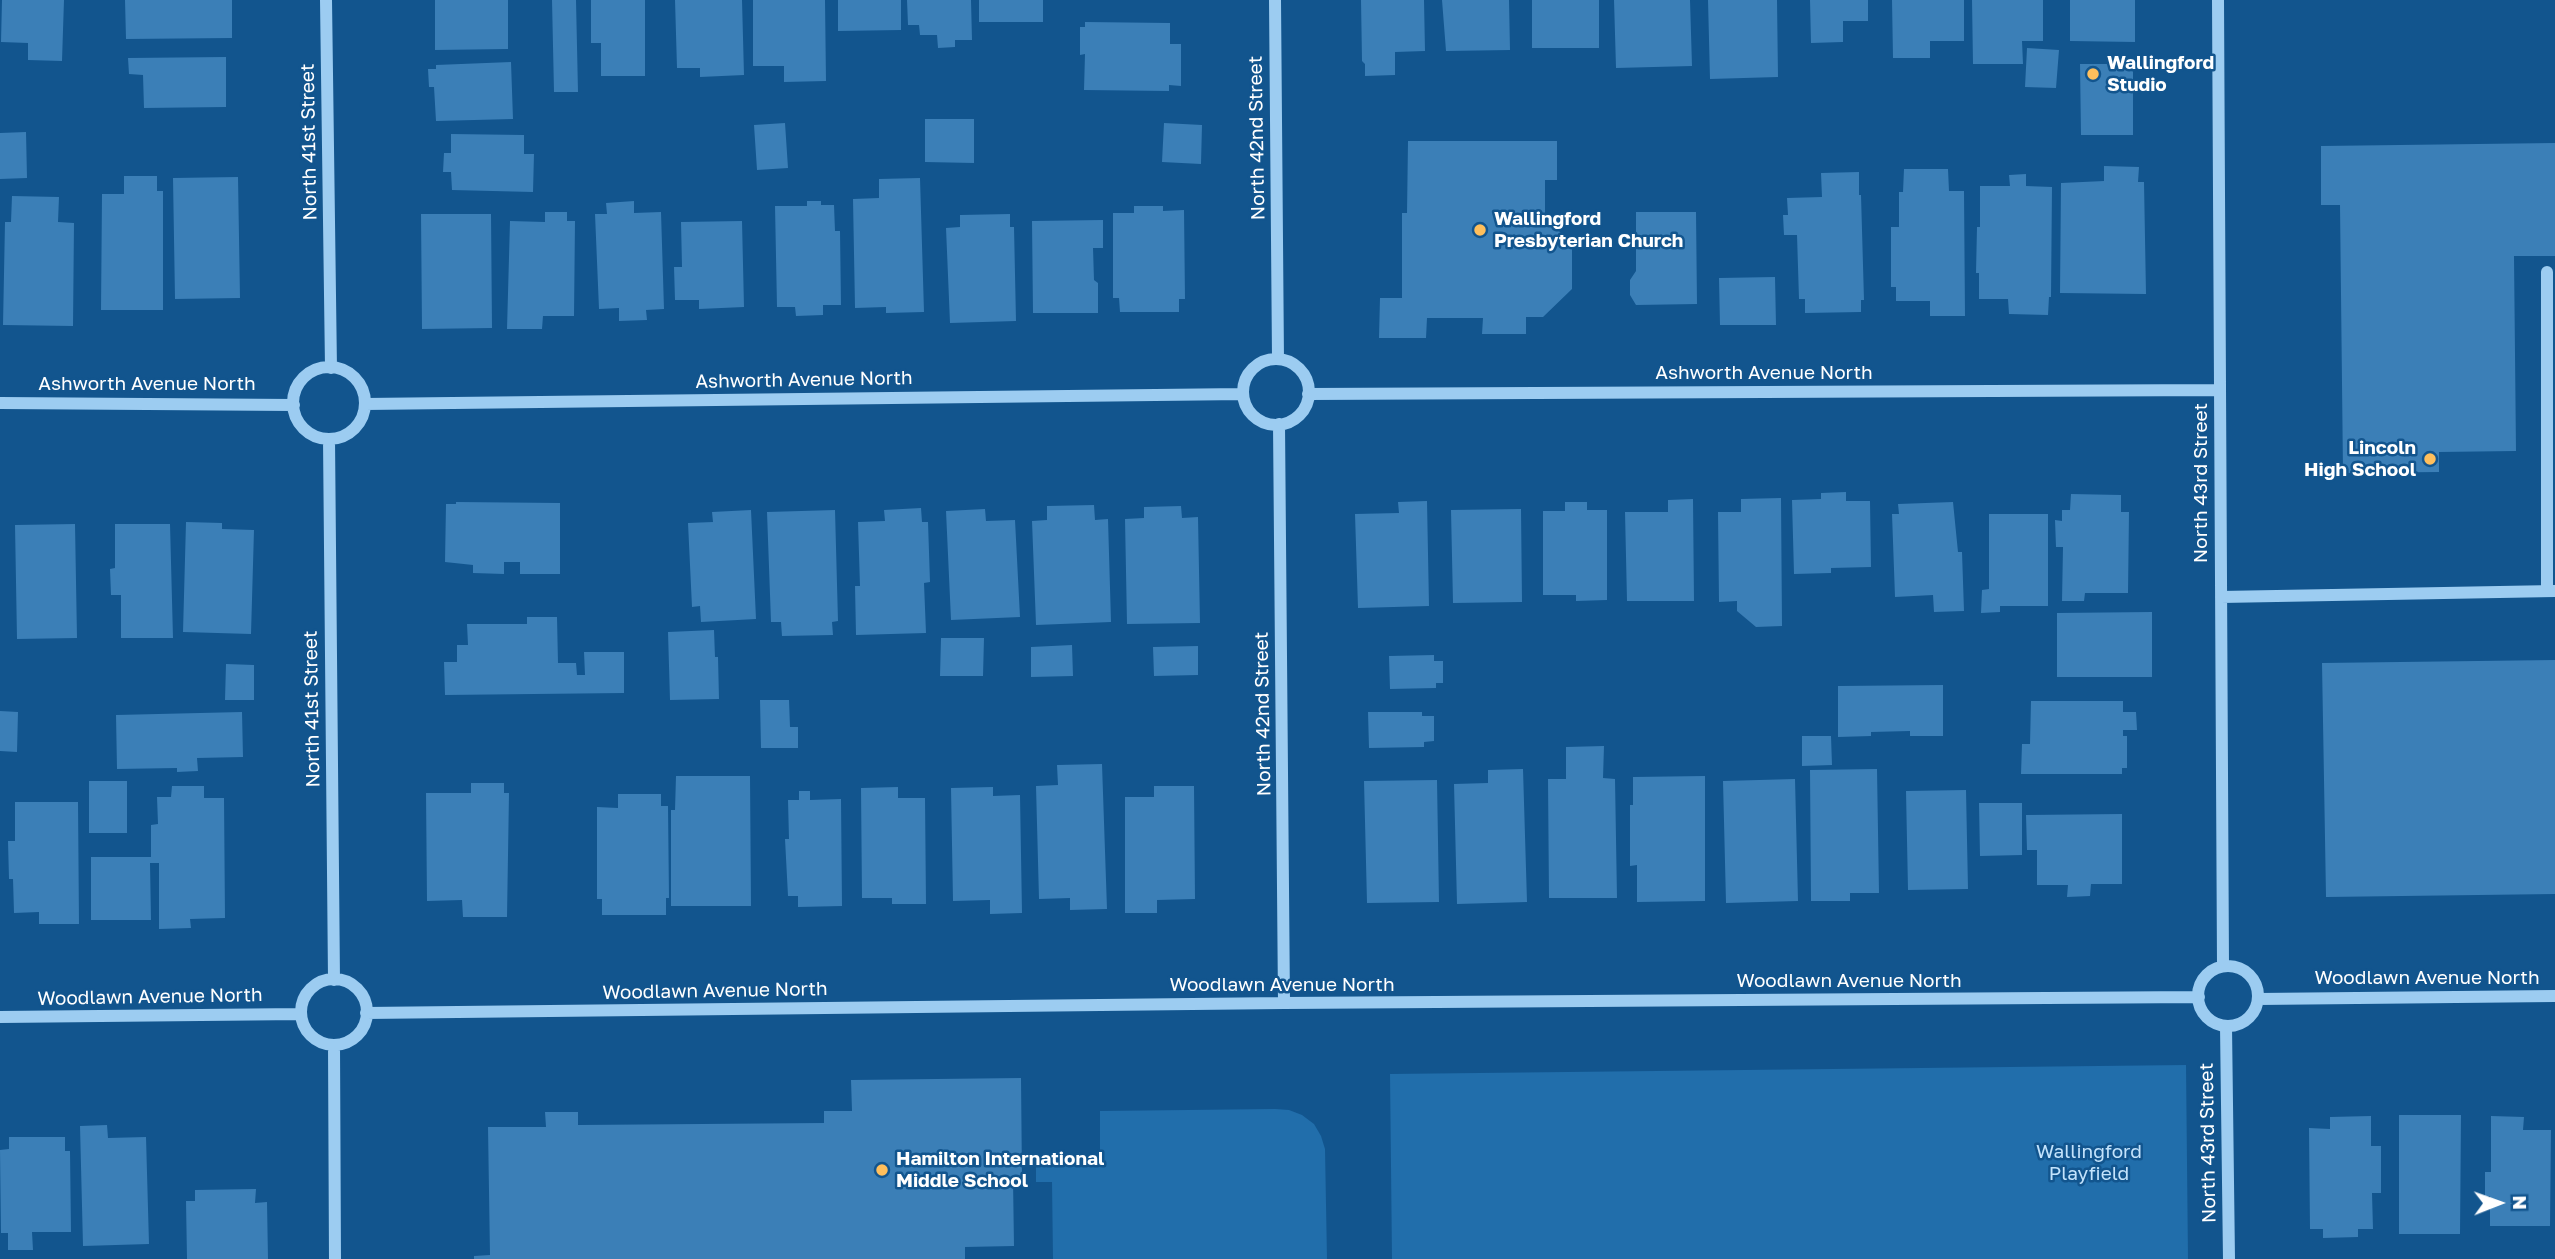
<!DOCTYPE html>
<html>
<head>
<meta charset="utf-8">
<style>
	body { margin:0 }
	#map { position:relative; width:2555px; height:1259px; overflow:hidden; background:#12558e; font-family:"Golos Text",sans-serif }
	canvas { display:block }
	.north { position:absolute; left:2464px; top:1168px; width:70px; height:70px; -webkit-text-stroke:5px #12558e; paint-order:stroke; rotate:89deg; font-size:19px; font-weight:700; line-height:28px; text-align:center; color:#fff }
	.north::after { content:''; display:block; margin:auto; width:24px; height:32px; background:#fff; clip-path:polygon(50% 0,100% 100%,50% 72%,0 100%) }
</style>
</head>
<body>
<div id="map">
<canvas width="2555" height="1259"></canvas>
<div class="north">N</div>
</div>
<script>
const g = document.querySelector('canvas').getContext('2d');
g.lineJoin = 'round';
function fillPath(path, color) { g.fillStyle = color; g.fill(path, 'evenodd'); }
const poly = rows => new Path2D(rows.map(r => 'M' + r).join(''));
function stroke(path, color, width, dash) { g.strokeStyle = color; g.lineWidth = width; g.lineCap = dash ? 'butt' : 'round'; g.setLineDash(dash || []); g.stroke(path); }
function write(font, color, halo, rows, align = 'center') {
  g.font = font + ' "Golos Text",sans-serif'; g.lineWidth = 5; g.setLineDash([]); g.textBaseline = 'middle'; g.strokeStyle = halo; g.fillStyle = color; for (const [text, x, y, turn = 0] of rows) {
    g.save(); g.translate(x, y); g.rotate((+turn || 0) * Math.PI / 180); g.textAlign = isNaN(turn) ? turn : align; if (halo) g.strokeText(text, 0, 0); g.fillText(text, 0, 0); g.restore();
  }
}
fillPath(poly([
	[2186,1065,2188,1259,1392,1259,1390,1074],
	[1275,1109,1289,1110,1302,1115,1314,1124,1321,1136,1325,1149,1327,1259,1053,1259,1052,1182,1036,1182,1036,1158,1100,1157,1100,1111]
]), '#216eab');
fillPath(poly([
	[2,0,64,0,62,61,28,60,28,43,1,42],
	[125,0,232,0,232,38,126,39],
	[435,0,508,0,508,49,435,50],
	[552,0,576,0,578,92,554,92],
	[591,0,645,0,645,76,601,76,601,43,591,43],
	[675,0,742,0,744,75,700,77,700,68,677,68],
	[753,0,825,0,826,81,784,82,784,66,753,66],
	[838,0,901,0,901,30,838,31],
	[907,0,971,0,972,40,955,40,955,47,938,48,937,35,920,35,919,25,908,25],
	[979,0,1043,0,1043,22,979,22],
	[1361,0,1424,0,1425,51,1395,52,1395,75,1365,76,1365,64,1362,61],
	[1442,0,1509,0,1510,50,1446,51],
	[1532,0,1599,0,1599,48,1532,48],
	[1614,0,1690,0,1692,66,1616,68],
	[1708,0,1777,0,1778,77,1710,79],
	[1810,0,1868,0,1868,21,1843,21,1843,42,1811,43],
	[1892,0,1964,0,1964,41,1930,41,1930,58,1893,58],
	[1972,0,2043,0,2043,41,2022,41,2023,64,1973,64],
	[2070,0,2135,0,2135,42,2070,41],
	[1085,22,1170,23,1170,44,1181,44,1181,86,1169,85,1169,91,1084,90,1085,54,1080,55,1080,27,1085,27],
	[2027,48,2059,50,2056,88,2025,87],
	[226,57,226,107,144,108,143,75,129,74,128,58],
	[511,62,513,119,436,121,434,87,429,87,428,69,436,69,436,65],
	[2080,64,2133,64,2133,135,2081,135],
	[925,119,974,119,974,163,925,162],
	[785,123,788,168,757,170,754,125],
	[1164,123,1202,125,1201,164,1162,162],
	[26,132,27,178,0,179,0,133],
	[451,134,524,135,524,154,534,154,533,192,452,190,451,172,443,172,444,153,451,153],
	[1408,141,1557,141,1557,180,1545,180,1545,216,1572,245,1572,289,1543,317,1526,317,1526,334,1482,334,1483,318,1427,318,1426,338,1379,338,1380,298,1402,298,1402,213,1407,213],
	[2555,143,2555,256,2514,256,2516,451,2439,452,2439,472,2343,473,2340,205,2321,205,2321,146],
	[2104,166,2139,167,2138,182,2144,182,2146,294,2060,293,2061,183,2104,181],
	[1904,169,1948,169,1949,191,1964,191,1965,316,1930,316,1930,301,1896,301,1896,287,1891,287,1891,227,1899,227,1899,192,1903,192],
	[1859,172,1859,195,1861,195,1864,300,1861,300,1861,312,1805,313,1805,299,1799,299,1797,235,1784,235,1783,215,1788,215,1787,198,1822,197,1821,173],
	[2026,174,2026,186,2052,187,2051,297,2049,297,2048,315,2009,314,2008,299,1979,299,1979,273,1976,273,1977,227,1980,227,1980,186,2010,186,2009,175],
	[124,176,157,176,157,191,163,191,163,310,101,310,102,194,124,194],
	[238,177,240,298,175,299,173,178],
	[920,178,924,312,886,313,886,307,855,308,853,199,879,198,879,179],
	[12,196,59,197,58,222,74,223,73,326,3,325,5,222,11,222],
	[634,201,634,213,661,212,664,309,646,310,647,320,619,321,619,308,599,309,595,214,607,214,606,203],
	[807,201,821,201,821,205,834,205,835,231,840,231,841,305,823,305,823,315,796,316,795,307,777,307,775,206,807,206],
	[1134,206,1163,206,1163,211,1184,210,1185,299,1179,299,1179,312,1120,312,1119,298,1113,298,1113,213,1134,213],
	[545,212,567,212,567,221,575,221,574,316,543,316,542,329,507,329,510,221,545,222],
	[1636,212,1696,212,1697,304,1636,305,1630,295,1630,280,1636,271],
	[421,214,491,214,492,328,422,329],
	[1010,214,1010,227,1014,227,1016,321,950,323,946,228,960,227,960,215],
	[1103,220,1103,248,1093,248,1094,280,1098,283,1098,313,1033,313,1032,221],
	[742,221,744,307,699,309,699,300,675,300,674,267,682,267,681,222],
	[1775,277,1776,325,1720,325,1719,278],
	[1846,492,1846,501,1870,501,1871,567,1831,568,1831,573,1794,574,1792,500,1821,499,1821,493],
	[2071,494,2121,495,2121,512,2129,512,2128,593,2085,593,2084,601,2062,601,2063,547,2056,547,2055,520,2062,521,2062,510,2070,510],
	[1781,498,1782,626,1756,627,1737,611,1737,601,1719,602,1718,512,1741,512,1741,499],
	[1693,499,1694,601,1627,601,1625,512,1668,512,1668,500],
	[1427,501,1429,606,1358,608,1355,514,1399,513,1398,502],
	[456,502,560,503,560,574,520,574,520,562,504,562,504,574,473,573,473,565,445,562,446,504,456,504],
	[1565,502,1587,502,1587,510,1607,510,1607,600,1576,601,1576,595,1543,595,1543,511,1565,511],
	[1953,502,1958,552,1962,552,1964,611,1934,612,1933,595,1895,597,1892,514,1899,514,1898,504],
	[1094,505,1095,520,1108,519,1111,622,1036,625,1032,521,1047,520,1047,506],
	[1181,506,1182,518,1198,517,1200,623,1127,624,1125,519,1144,518,1144,507],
	[921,508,922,522,928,522,930,582,924,583,926,633,856,635,855,586,860,586,858,522,885,521,884,510],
	[985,509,986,521,1015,520,1020,617,951,620,946,511],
	[1521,509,1522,602,1453,603,1451,510],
	[751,510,756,619,701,622,700,606,692,607,688,523,713,522,712,512],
	[835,510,838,621,832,622,833,635,782,636,781,622,771,622,767,512],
	[1989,514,2048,514,2048,606,2000,606,2000,612,1981,613,1982,590,1989,589],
	[186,522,222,523,222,529,254,530,251,634,183,632],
	[75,524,77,638,17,639,15,525],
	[115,524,170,524,173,638,121,638,121,595,111,595,110,569,115,568],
	[2152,612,2152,677,2057,677,2057,613],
	[527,617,557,617,558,663,576,663,577,675,585,675,584,652,624,652,624,693,445,695,444,662,457,662,457,645,468,645,467,624,527,624],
	[714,630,715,657,718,657,719,699,670,700,668,632],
	[941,638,984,638,983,676,940,676],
	[1072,645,1073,676,1031,677,1031,647],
	[1198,646,1198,675,1154,676,1153,647],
	[1434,655,1434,661,1443,661,1443,683,1436,683,1436,688,1390,689,1389,656],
	[2555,660,2555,894,2326,897,2322,663],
	[226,664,254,665,254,700,225,700],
	[1943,685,1943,736,1910,736,1910,731,1871,732,1871,736,1838,737,1838,686],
	[760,700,789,700,790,727,798,727,798,748,761,748],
	[2031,701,2123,701,2123,712,2136,712,2137,730,2123,730,2123,736,2127,736,2127,768,2122,768,2122,774,2021,774,2022,744,2030,744],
	[0,711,18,712,17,752,0,751],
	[242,712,243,757,197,758,198,771,177,772,177,768,117,769,116,715],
	[1368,712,1422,712,1422,716,1434,716,1434,741,1424,742,1424,747,1369,748],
	[1802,736,1831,736,1832,765,1802,766],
	[1604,746,1603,778,1615,779,1617,898,1549,898,1548,779,1566,779,1566,747],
	[1102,764,1107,909,1070,910,1070,898,1039,899,1036,786,1058,785,1057,765],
	[1523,769,1527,902,1457,904,1454,784,1488,783,1488,770],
	[1877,769,1879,893,1850,893,1850,901,1811,901,1810,770],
	[676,776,750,776,751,906,671,906,671,810,675,810],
	[1705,776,1705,901,1637,902,1637,865,1630,866,1630,805,1633,805,1633,777],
	[1795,779,1798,901,1726,903,1723,781],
	[1437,780,1439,902,1367,903,1364,781],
	[89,781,127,781,127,833,89,833],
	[471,783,504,783,504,793,509,793,507,917,463,917,462,900,427,901,426,793,471,793],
	[172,786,204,786,204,798,224,798,225,918,190,919,191,928,159,929,159,863,150,863,151,920,91,920,91,857,151,857,151,825,158,824,157,797,171,797],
	[1154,786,1194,786,1195,899,1157,900,1157,913,1125,913,1125,797,1154,797],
	[898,787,898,798,925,798,926,904,892,904,892,898,862,898,861,788],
	[993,787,993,796,1020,795,1022,913,990,914,990,900,953,901,951,788],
	[1966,790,1968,889,1908,890,1906,791],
	[799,791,810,791,810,800,841,799,842,906,798,907,798,896,788,896,785,839,789,839,788,800,799,800],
	[618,794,661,794,661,806,668,806,669,898,666,898,666,915,602,915,602,899,597,899,597,807,618,808],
	[15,802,78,802,79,924,39,924,39,912,14,913,13,879,9,879,8,841,15,841],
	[1979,803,2022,803,2022,855,1980,856],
	[2122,814,2122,884,2091,884,2090,896,2067,897,2068,885,2037,885,2037,850,2027,850,2026,815],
	[1021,1078,1022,1179,1013,1179,1014,1246,965,1247,965,1259,474,1259,474,1256,490,1255,488,1127,546,1127,545,1112,578,1112,578,1125,824,1123,824,1111,852,1111,851,1080],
	[2399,1115,2461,1115,2460,1234,2399,1234],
	[2371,1116,2371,1146,2381,1146,2381,1193,2372,1193,2373,1229,2358,1229,2358,1237,2323,1238,2323,1229,2310,1229,2309,1128,2330,1129,2330,1117],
	[2491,1116,2524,1117,2523,1130,2551,1130,2550,1226,2490,1226,2490,1196,2485,1197,2485,1172,2491,1172],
	[107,1125,108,1138,146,1137,149,1244,83,1246,80,1126],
	[9,1137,65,1137,65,1151,70,1151,71,1232,32,1232,33,1250,8,1250,8,1233,1,1233,0,1150,9,1149],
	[256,1189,255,1203,267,1202,268,1259,187,1259,186,1201,195,1201,195,1190]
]), '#3b7fb7');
stroke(poly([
	[326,0,331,368],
	[1275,0,1278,359],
	[2218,0,2223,966],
	[2547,272,2547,591],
	'1243 392a33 33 0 1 1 66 0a33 33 0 1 1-66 0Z',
	'293 403a36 36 0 1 1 72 0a36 36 0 1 1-72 0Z',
	[1308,394,2220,390],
	[0,403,294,405],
	[365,404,1243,394],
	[1279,424,1284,1003],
	[329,439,334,980],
	[2221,597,2555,591],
	'2198 996a30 30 0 1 1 60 0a30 30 0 1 1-60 0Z',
	'301 1012a33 33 0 1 1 66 0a33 33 0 1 1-66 0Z',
	[2258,999,2555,996],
	[366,1013,1284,1003,2199,997],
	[0,1017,301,1014],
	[2226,1026,2229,1259],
	[334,1045,335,1259]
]), '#9cccf1', 12);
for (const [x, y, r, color] of [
	[2093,74,7,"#ffbf5c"],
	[1480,230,7,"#ffbf5c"],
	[2430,459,7,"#ffbf5c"],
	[882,1170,7,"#ffbf5c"]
]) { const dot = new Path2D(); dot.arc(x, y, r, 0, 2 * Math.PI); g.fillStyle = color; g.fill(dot); stroke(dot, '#12558e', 2.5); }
write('bold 19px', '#fff', '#12558e', [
	["Wallingford",2107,63],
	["Studio",2107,85],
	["Wallingford",1494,219],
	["Presbyterian Church",1494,241],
	["Lincoln",2416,448,"right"],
	["High School",2416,470,"right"],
	["Hamilton International",896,1159],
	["Middle School",896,1181]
], 'left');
write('19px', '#fff', '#12558e', [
	["North 42nd Street",1257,138,-91],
	["North 41st Street",309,142,-91],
	["Ashworth Avenue North",1764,373],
	["Ashworth Avenue North",804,380,-1],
	["Ashworth Avenue North",147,384],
	["North 43rd Street",2201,483,-90],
	["North 41st Street",312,709,-91],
	["North 42nd Street",1263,714,-91],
	["Woodlawn Avenue North",2427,978],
	["Woodlawn Avenue North",1849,981],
	["Woodlawn Avenue North",1282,985],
	["Woodlawn Avenue North",715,991,-1],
	["Woodlawn Avenue North",150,997,-1],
	["North 43rd Street",2208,1143,-91]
]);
write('19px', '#c3e3fc', '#12558e', [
	["Wallingford",2089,1152],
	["Playfield",2089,1174]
]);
</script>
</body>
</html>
